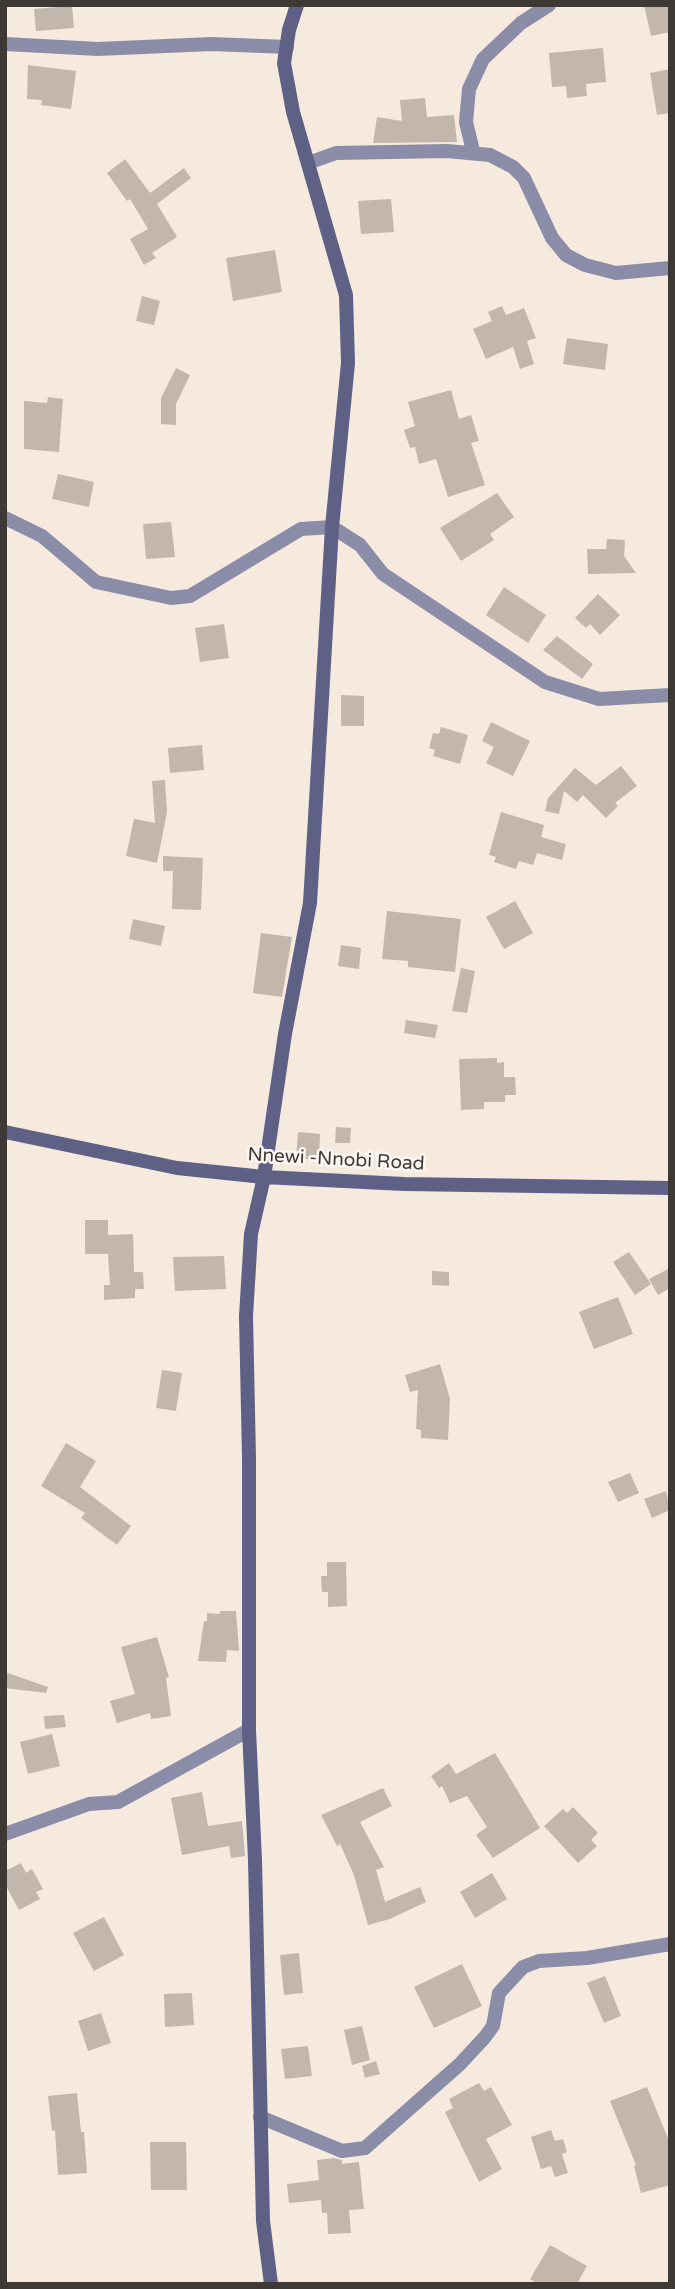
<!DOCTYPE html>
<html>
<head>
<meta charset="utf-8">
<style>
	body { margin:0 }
	#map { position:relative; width:675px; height:2289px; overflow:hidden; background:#f6eadf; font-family:"Varela Round",sans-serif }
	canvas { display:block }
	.frame { position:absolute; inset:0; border:7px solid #3e3935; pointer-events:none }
</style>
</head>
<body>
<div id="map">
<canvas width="675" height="2289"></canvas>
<div class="frame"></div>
</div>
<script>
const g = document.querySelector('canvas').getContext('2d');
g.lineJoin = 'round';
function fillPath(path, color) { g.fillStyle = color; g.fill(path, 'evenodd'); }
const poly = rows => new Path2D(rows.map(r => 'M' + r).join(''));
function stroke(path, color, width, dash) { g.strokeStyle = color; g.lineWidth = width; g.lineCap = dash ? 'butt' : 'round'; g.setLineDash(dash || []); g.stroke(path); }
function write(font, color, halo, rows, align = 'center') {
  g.font = font + ' "Varela Round",sans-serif'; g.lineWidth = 5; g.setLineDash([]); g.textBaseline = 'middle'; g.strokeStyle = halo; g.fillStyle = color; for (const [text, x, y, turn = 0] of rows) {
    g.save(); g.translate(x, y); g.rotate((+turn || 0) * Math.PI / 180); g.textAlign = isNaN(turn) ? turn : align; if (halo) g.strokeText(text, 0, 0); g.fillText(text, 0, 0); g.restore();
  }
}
fillPath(poly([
	[644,5,670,5,670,32,651,36],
	[72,6,74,28,36,31,34,9],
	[603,48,606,82,586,84,587,96,567,98,566,86,552,87,549,53],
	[28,65,76,71,71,109,41,105,42,100,27,99],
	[670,69,670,113,657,115,650,73],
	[425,98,427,117,454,115,457,142,373,143,377,117,402,121,400,100],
	[125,159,150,193,184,168,191,178,157,204,177,237,152,253,156,258,144,265,130,239,148,229,130,199,127,201,107,173],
	[391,199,394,232,361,234,358,201],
	[275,250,282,292,233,301,226,258],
	[142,296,160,301,154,325,136,321],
	[502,306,506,315,524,308,536,338,527,341,534,364,520,369,513,347,486,359,473,329,492,321,488,312],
	[567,338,608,344,605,370,563,364],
	[176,368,190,375,176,404,176,425,161,424,161,398],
	[451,390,459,419,471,415,479,441,471,443,485,485,448,497,436,459,419,464,415,447,410,448,404,430,415,426,408,402],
	[48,397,63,399,59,452,24,449,24,401,47,403],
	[58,474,94,482,89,507,52,499],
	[497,493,514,517,490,534,494,540,461,561,440,528],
	[171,522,175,557,146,559,143,524],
	[607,539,625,540,624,556,636,573,588,574,587,549,606,549],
	[504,587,546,615,528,643,486,615],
	[598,594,620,615,600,635,590,624,586,628,575,618],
	[224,624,229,658,200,662,195,628],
	[557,636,593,664,582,679,543,650],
	[341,695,364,696,364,726,341,726],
	[491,722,530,741,513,776,486,763,494,747,482,741],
	[441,727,468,735,460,764,433,756,435,750,429,748,433,733,439,734],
	[202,745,204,770,170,773,168,748],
	[621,766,637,786,615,803,618,806,606,818,583,795,577,802,564,791,559,814,545,811,548,798,575,768,596,785],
	[165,780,167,812,157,863,126,856,134,819,155,823,152,781],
	[501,812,544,825,541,837,566,844,562,860,537,853,533,865,519,861,516,869,494,862,496,857,489,855],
	[163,856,203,858,201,910,172,909,173,871,163,871],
	[515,901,533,933,504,949,486,917],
	[387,911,461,919,455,972,408,967,408,961,382,959],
	[133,919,165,926,161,946,129,939],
	[261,933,292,937,282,997,253,993],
	[341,945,361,948,359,969,338,966],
	[461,968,475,971,467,1013,452,1011],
	[406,1020,438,1025,435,1038,404,1033],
	[497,1058,497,1063,504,1062,504,1077,515,1077,516,1095,505,1095,505,1102,484,1102,484,1109,461,1110,459,1059],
	[336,1127,351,1128,350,1143,335,1143],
	[298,1132,320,1134,319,1160,296,1158],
	[85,1220,108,1220,108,1235,133,1234,134,1272,143,1272,144,1289,135,1289,135,1298,104,1300,104,1285,110,1285,108,1254,85,1254],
	[629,1252,651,1284,635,1295,613,1262],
	[224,1256,226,1289,175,1291,173,1257],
	[670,1268,670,1288,658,1295,649,1279],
	[432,1271,449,1272,449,1286,432,1285],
	[618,1297,633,1334,594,1349,579,1312],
	[440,1364,450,1399,448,1440,421,1438,421,1430,416,1429,418,1390,410,1392,405,1375],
	[162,1370,182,1373,176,1411,156,1408],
	[66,1443,96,1461,80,1487,131,1526,117,1545,81,1518,85,1513,41,1486],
	[630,1473,639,1493,618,1502,608,1482],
	[666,1491,670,1510,652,1518,644,1499],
	[327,1562,346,1562,347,1606,328,1607,328,1592,322,1592,321,1576,327,1576],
	[220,1611,236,1611,239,1651,227,1650,226,1662,198,1661,204,1621,207,1621,207,1613,220,1614],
	[157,1637,169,1677,166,1678,171,1716,151,1719,150,1713,117,1723,110,1701,135,1694,121,1647],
	[5,1672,48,1687,46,1693,5,1688],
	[64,1715,66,1727,45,1729,44,1716],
	[52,1734,60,1766,28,1774,20,1742],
	[495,1753,540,1828,493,1858,476,1835,487,1827,467,1796,450,1803,442,1786,439,1788,431,1776,449,1763,456,1774],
	[383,1788,392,1806,360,1822,384,1867,376,1870,385,1902,420,1887,426,1902,390,1919,368,1925,354,1875,340,1844,337,1846,321,1815],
	[202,1792,208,1826,242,1821,245,1856,231,1858,229,1846,182,1855,171,1798],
	[573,1807,598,1833,591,1840,597,1846,578,1863,544,1826,563,1809,567,1813],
	[21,1863,26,1873,32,1869,43,1889,36,1892,40,1899,19,1910,5,1884,5,1871],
	[492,1873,507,1899,475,1918,460,1892],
	[104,1917,124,1955,94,1971,73,1933],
	[299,1953,303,1993,284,1995,280,1955],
	[462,1964,482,2006,434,2028,414,1987],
	[605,1976,621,2016,604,2023,587,1983],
	[192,1993,194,2025,165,2027,164,1994],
	[101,2013,111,2043,88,2051,78,2021],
	[362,2026,370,2060,352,2065,344,2030],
	[308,2046,312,2076,285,2079,281,2049],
	[376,2061,380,2074,365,2078,362,2066],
	[479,2083,484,2091,491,2087,512,2125,486,2139,502,2169,479,2182,445,2112,453,2108,449,2099],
	[647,2087,670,2143,670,2185,641,2193,634,2166,636,2165,610,2101],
	[77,2093,81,2132,84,2132,87,2173,58,2175,55,2130,52,2131,48,2096],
	[551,2130,555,2141,563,2139,567,2152,562,2154,568,2173,555,2177,551,2166,541,2169,531,2137],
	[150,2142,186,2142,187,2190,151,2190],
	[334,2158,342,2160,342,2164,359,2162,364,2209,349,2210,351,2233,328,2234,327,2213,322,2213,321,2200,289,2203,287,2184,319,2180,317,2160],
	[550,2245,587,2266,577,2284,538,2284,530,2279]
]), '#c3b7ad');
stroke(poly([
	[5,44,98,49,211,44,287,47],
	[473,151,466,122,469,89,483,59,521,23,549,5],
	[308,163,336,153,447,151,490,155,513,167,524,178,552,238,566,255,585,265,616,273,670,268],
	[5,518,42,536,96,582,171,598,190,596,301,529,332,527,360,545,383,574,545,682,599,699,670,695],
	[5,1834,89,1804,118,1802,249,1730],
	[260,2117,342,2151,365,2148,460,2064,485,2037,493,2026,499,1993,523,1967,539,1961,587,1958,670,1944]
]), '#8b8da8', 14);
stroke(poly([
	[5,1132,177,1168,264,1177,404,1184,670,1188],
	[271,2284,263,2221,255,1860,249,1730,249,1458,246,1316,251,1234,264,1177,285,1034,310,903,332,527,348,363,346,295,293,112,284,63,289,30,297,5]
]), '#5e6086', 14);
write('19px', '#3e3935', '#fdf8f4', [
	["Nnewi -Nnobi Road",336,1160,3]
]);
</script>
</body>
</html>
